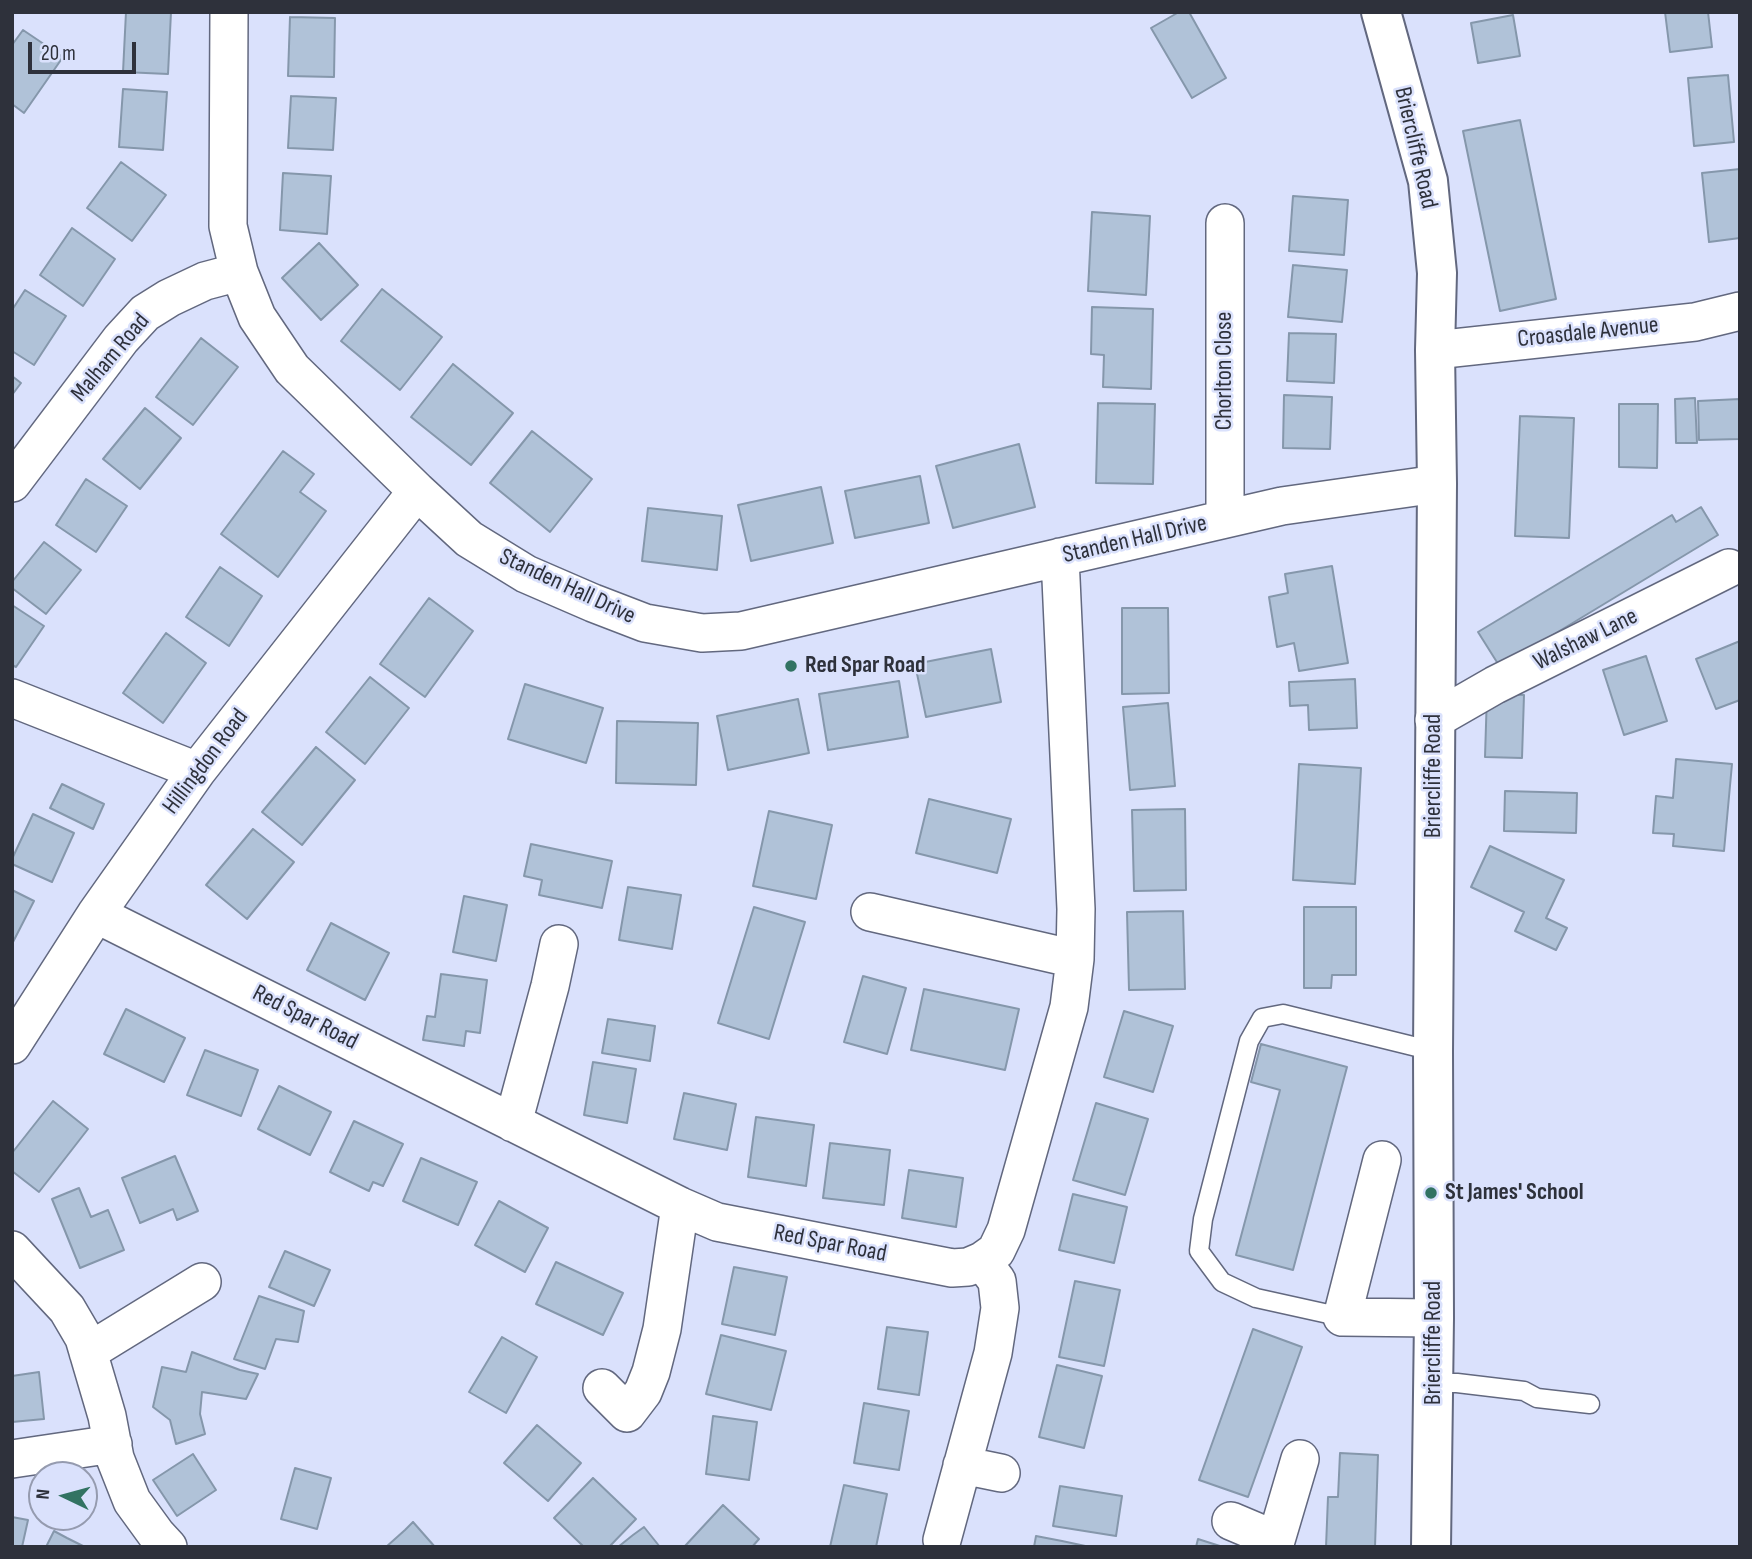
<!DOCTYPE html>
<html>
<head>
<meta charset="utf-8">
<style>
	body { margin:0 }
	#map { position:relative; width:1752px; height:1559px; overflow:hidden; background:#dae1fc; font-family:"Sofia Sans Condensed",sans-serif }
	canvas { display:block }
	.frame { position:absolute; inset:0; border:14px solid #2e313b; pointer-events:none }
	.north { position:absolute; left:28px; top:1461px; width:70px; height:70px; box-sizing:border-box; background:#dae1fc; border:2px solid #959baf; border-radius:50%; rotate:275deg; font-size:19px; font-weight:700; line-height:28px; text-align:center; color:#2e313b }
	.north::after { content:''; display:block; margin:auto; width:24px; height:32px; background:#327362; clip-path:polygon(50% 0,100% 100%,50% 72%,0 100%) }
	.scale { position:absolute; left:28px; top:42px; width:108px; height:32px; box-sizing:border-box; border:4px solid #2e313b; border-top:0; padding-left:9px; font-size:21px; line-height:24px; white-space:nowrap; color:#2e313b; -webkit-text-stroke:5px #dae1fc; paint-order:stroke }
</style>
</head>
<body>
<div id="map">
<canvas width="1752" height="1559"></canvas>
<div class="frame"></div>
<div class="north">N</div>
<div class="scale">20 m</div>
</div>
<script>
const g = document.querySelector('canvas').getContext('2d');
g.lineJoin = 'round';
function fillPath(path, color) { g.fillStyle = color; g.fill(path, 'evenodd'); }
const poly = rows => new Path2D(rows.map(r => 'M' + r).join(''));
function stroke(path, color, width, dash) { g.strokeStyle = color; g.lineWidth = width; g.lineCap = dash ? 'butt' : 'round'; g.setLineDash(dash || []); g.stroke(path); }
function write(font, color, halo, rows, align = 'center') {
  g.font = font + ' "Sofia Sans Condensed",sans-serif'; g.lineWidth = 5; g.setLineDash([]); g.textBaseline = 'middle'; g.strokeStyle = halo; g.fillStyle = color; for (const [text, x, y, turn = 0] of rows) {
    g.save(); g.translate(x, y); g.rotate((+turn || 0) * Math.PI / 180); g.textAlign = isNaN(turn) ? turn : align; if (halo) g.strokeText(text, 0, 0); g.fillText(text, 0, 0); g.restore();
  }
}
const building = poly([
	[126,12,171,12,168,74,123,72,126,12],
	[1179,12,1189,12,1226,78,1192,98,1151,28,1179,12],
	[1665,12,1708,12,1712,47,1670,52,1665,12],
	[1513,15,1520,56,1478,63,1471,23,1513,15],
	[290,17,335,18,334,77,288,76,290,17],
	[23,30,63,57,24,113,12,104,12,45,23,30],
	[1728,75,1734,142,1694,146,1688,78,1728,75],
	[123,89,167,92,163,150,119,147,123,89],
	[291,96,336,98,333,150,288,148,291,96],
	[1520,120,1556,299,1500,311,1463,131,1520,120],
	[121,162,166,195,132,241,87,208,121,162],
	[1740,169,1740,238,1709,242,1702,173,1740,169],
	[283,173,331,176,327,234,280,230,283,173],
	[1293,196,1348,200,1344,255,1289,251,1293,196],
	[1092,212,1150,216,1146,295,1088,291,1092,212],
	[72,228,115,259,83,306,40,275,72,228],
	[319,243,358,285,321,320,282,278,319,243],
	[1293,265,1347,270,1342,322,1288,317,1293,265],
	[382,289,442,337,400,390,341,341,382,289],
	[25,290,66,316,34,365,12,351,12,310,25,290],
	[1092,307,1153,309,1151,389,1103,387,1104,355,1091,354,1092,307],
	[1289,333,1336,334,1334,383,1287,381,1289,333],
	[201,338,238,367,193,425,156,397,201,338],
	[453,364,513,413,471,465,411,417,453,364],
	[12,376,21,383,12,395,12,376],
	[1284,395,1332,397,1330,449,1283,448,1284,395],
	[1695,398,1697,443,1676,443,1675,399,1695,398],
	[1740,399,1740,439,1699,440,1698,401,1740,399],
	[1098,403,1155,404,1153,484,1096,483,1098,403],
	[1619,404,1658,404,1657,468,1619,467,1619,404],
	[145,408,181,438,140,489,103,459,145,408],
	[1520,416,1574,418,1569,538,1515,536,1520,416],
	[532,431,592,479,550,532,490,483,532,431],
	[1019,444,1035,507,953,528,936,466,1019,444],
	[283,451,314,474,300,492,326,511,278,577,221,534,283,451],
	[920,476,929,523,855,538,845,491,920,476],
	[86,479,127,506,96,552,56,525,86,479],
	[821,487,833,543,751,561,738,505,821,487],
	[1701,507,1718,535,1500,667,1478,632,1672,515,1676,522,1701,507],
	[648,508,722,516,717,570,642,561,648,508],
	[44,542,81,570,46,614,12,588,12,582,44,542],
	[1332,566,1348,663,1299,671,1294,643,1277,647,1269,597,1288,593,1285,574,1332,566],
	[220,567,262,596,229,646,186,617,220,567],
	[429,598,473,631,425,697,380,664,429,598],
	[12,605,44,626,16,667,12,665,12,605],
	[1122,608,1168,608,1169,693,1122,694,1122,608],
	[166,633,206,663,163,723,123,693,166,633],
	[1740,641,1740,700,1716,709,1696,659,1740,641],
	[991,649,1001,702,926,717,915,664,991,649],
	[1646,656,1667,721,1624,735,1603,670,1646,656],
	[370,677,409,708,365,764,326,732,370,677],
	[1355,679,1357,728,1309,730,1308,705,1290,706,1289,682,1355,679],
	[899,681,908,737,828,750,819,694,899,681],
	[525,684,603,708,586,763,508,739,525,684],
	[1487,693,1524,695,1522,758,1485,757,1487,693],
	[798,699,809,753,728,770,717,716,798,699],
	[1168,703,1175,786,1130,790,1123,707,1168,703],
	[617,721,698,723,696,785,616,783,617,721],
	[316,747,355,780,302,845,262,812,316,747],
	[1676,759,1732,764,1724,851,1673,846,1674,834,1653,833,1656,796,1673,798,1676,759],
	[1299,764,1361,768,1355,884,1293,880,1299,764],
	[62,784,104,804,93,829,50,808,62,784],
	[1505,791,1577,793,1576,833,1504,831,1505,791],
	[929,799,1011,819,997,873,916,853,929,799],
	[1185,809,1186,890,1134,891,1132,810,1185,809],
	[769,811,832,825,816,899,753,886,769,811],
	[33,814,74,833,52,882,12,864,12,859,33,814],
	[253,829,294,862,247,919,206,885,253,829],
	[531,844,612,861,602,908,539,895,542,880,524,876,531,844],
	[1490,846,1564,880,1546,918,1567,928,1556,950,1515,931,1524,912,1471,887,1490,846],
	[628,887,681,895,672,949,619,940,628,887],
	[12,890,34,901,12,944,12,890],
	[464,896,507,905,496,961,453,952,464,896],
	[754,907,805,922,769,1039,718,1023,754,907],
	[1304,907,1356,907,1356,975,1332,975,1331,988,1304,988,1304,907],
	[1183,911,1185,989,1129,990,1127,912,1183,911],
	[331,923,389,953,365,1000,307,970,331,923],
	[441,974,487,980,480,1033,466,1031,464,1046,423,1040,427,1016,435,1017,441,974],
	[863,976,906,988,887,1054,844,1042,863,976],
	[924,989,1019,1009,1005,1070,911,1050,924,989],
	[126,1009,185,1038,164,1082,104,1054,126,1009],
	[1124,1011,1173,1026,1153,1092,1104,1077,1124,1011],
	[608,1019,655,1026,650,1061,602,1053,608,1019],
	[1261,1044,1347,1067,1293,1270,1236,1255,1280,1090,1251,1082,1261,1044],
	[205,1050,258,1070,241,1116,187,1095,205,1050],
	[593,1062,636,1069,627,1123,584,1115,593,1062],
	[279,1086,331,1112,310,1155,258,1129,279,1086],
	[684,1093,736,1104,727,1150,674,1139,684,1093],
	[53,1101,88,1129,39,1192,12,1171,12,1153,53,1101],
	[1096,1103,1148,1119,1125,1195,1073,1180,1096,1103],
	[756,1117,814,1125,806,1186,748,1177,756,1117],
	[354,1121,403,1144,383,1186,373,1182,369,1191,330,1172,354,1121],
	[830,1143,890,1150,884,1205,823,1198,830,1143],
	[175,1156,198,1211,177,1220,173,1209,140,1223,122,1178,175,1156],
	[421,1158,477,1182,458,1225,403,1201,421,1158],
	[909,1170,963,1178,956,1227,902,1218,909,1170],
	[79,1188,91,1217,108,1210,124,1250,80,1268,52,1199,79,1188],
	[1073,1194,1127,1207,1114,1263,1059,1250,1073,1194],
	[499,1201,548,1228,525,1272,475,1245,499,1201],
	[285,1251,330,1270,314,1306,269,1287,285,1251],
	[556,1262,623,1293,603,1335,536,1304,556,1262],
	[734,1267,787,1277,775,1335,722,1324,734,1267],
	[1075,1281,1120,1290,1104,1366,1059,1357,1075,1281],
	[259,1296,304,1311,298,1342,276,1339,265,1369,234,1359,259,1296],
	[887,1327,928,1332,919,1395,878,1389,887,1327],
	[1253,1329,1302,1347,1248,1497,1199,1480,1253,1329],
	[721,1335,786,1351,771,1410,706,1394,721,1335],
	[502,1337,537,1357,506,1413,469,1392,502,1337],
	[192,1352,240,1370,258,1374,246,1399,202,1392,200,1414,205,1434,176,1444,170,1420,153,1407,162,1367,186,1372,192,1352],
	[1057,1365,1102,1376,1084,1448,1039,1437,1057,1365],
	[39,1372,44,1419,12,1422,12,1376,39,1372],
	[864,1403,909,1411,899,1470,854,1463,864,1403],
	[713,1416,757,1422,749,1480,706,1474,713,1416],
	[537,1425,581,1463,548,1501,504,1463,537,1425],
	[1340,1453,1378,1455,1375,1547,1326,1547,1328,1497,1338,1497,1340,1453],
	[193,1454,216,1490,177,1516,153,1480,193,1454],
	[295,1468,331,1478,317,1529,281,1519,295,1468],
	[593,1478,636,1519,609,1547,584,1547,554,1518,593,1478],
	[844,1485,887,1494,876,1547,830,1547,844,1485],
	[1060,1486,1122,1496,1116,1536,1053,1526,1060,1486],
	[723,1505,759,1539,752,1547,686,1547,685,1546,723,1505],
	[12,1517,28,1520,22,1547,12,1547,12,1517],
	[413,1522,435,1547,386,1547,405,1530,413,1522],
	[644,1527,660,1547,618,1547,633,1535,644,1527],
	[54,1531,67,1538,85,1547,46,1547,54,1531],
	[1036,1536,1062,1541,1090,1547,1034,1547,1036,1536],
	[1198,1539,1223,1547,1196,1547,1198,1539]
]);
fillPath(building, '#b0c2d8');
stroke(building, '#8597ab', 2);
const service = poly([
	[1342,1317,1256,1298,1222,1282,1199,1251,1203,1219,1249,1041,1262,1018,1283,1014,1433,1051],
	[1434,1383,1457,1383,1524,1391,1537,1398,1590,1404]
]);
const minor = poly([
	[229,12,228,226,239,272,257,317,292,369,417,491,469,539,526,574,593,603,645,623,702,633,741,631,1282,506,1437,484],
	[1435,350,1695,322,1740,311],
	[12,483,121,339,145,313,169,298,205,281,239,272],
	[1225,519,1225,223],
	[12,698,197,771],
	[1434,720,1495,685,1729,568],
	[870,912,1075,959],
	[96,914,680,1206,717,1222,952,1268,968,1267,982,1261,996,1251,1006,1230,1069,1007,1075,959,1076,909,1060,557],
	[12,1045,96,914,197,771,417,491],
	[513,1123,550,986,559,944],
	[1382,1160,1342,1317,1434,1318],
	[12,1250,67,1309,84,1338,107,1416,115,1458,132,1501,156,1534,168,1547],
	[88,1352,202,1282],
	[602,1388,627,1413,643,1392,651,1372,662,1329,680,1206],
	[12,1459,113,1444],
	[962,1465,1001,1473],
	[1231,1521,1276,1540],
	[942,1540,993,1353,1000,1308,997,1281,982,1261],
	[1274,1547,1300,1459]
]);
const tertiary = poly([
	[1381,12,1428,181,1437,273,1435,350,1437,484,1433,1051,1434,1318,1431,1547]
]);
stroke(service, '#62687f', 21);
stroke(minor, '#62687f', 40);
stroke(tertiary, '#62687f', 42);
stroke(service, '#fff', 18);
stroke(minor, '#fff', 37);
stroke(tertiary, '#fff', 38);
for (const [x, y, r, color] of [
	[791,666,7,"#327362"],
	[1431,1193,7,"#327362"]
]) { const dot = new Path2D(); dot.arc(x, y, r, 0, 2 * Math.PI); g.fillStyle = color; g.fill(dot); stroke(dot, '#dae1fc', 2.5); }
write('24px', '#2e313b', '#dae1fc', [
	["Briercliffe Road",1415,148,77],
	["Croasdale Avenue",1588,333,-6],
	["Malham Road",111,358,-50],
	["Chorlton Close",1225,371,-90],
	["Standen Hall Drive",1135,540,-13],
	["Standen Hall Drive",567,587,25],
	["Walshaw Lane",1586,640,-26],
	["Hillingdon Road",206,762,-53],
	["Briercliffe Road",1434,776,-90],
	["Red Spar Road",305,1018,27],
	["Red Spar Road",830,1244,11],
	["Briercliffe Road",1434,1343,-90]
]);
write('bold 24px', '#2e313b', '#dae1fc', [
	["Red Spar Road",805,666],
	["St James' School",1445,1193]
], 'left');
</script>
</body>
</html>
